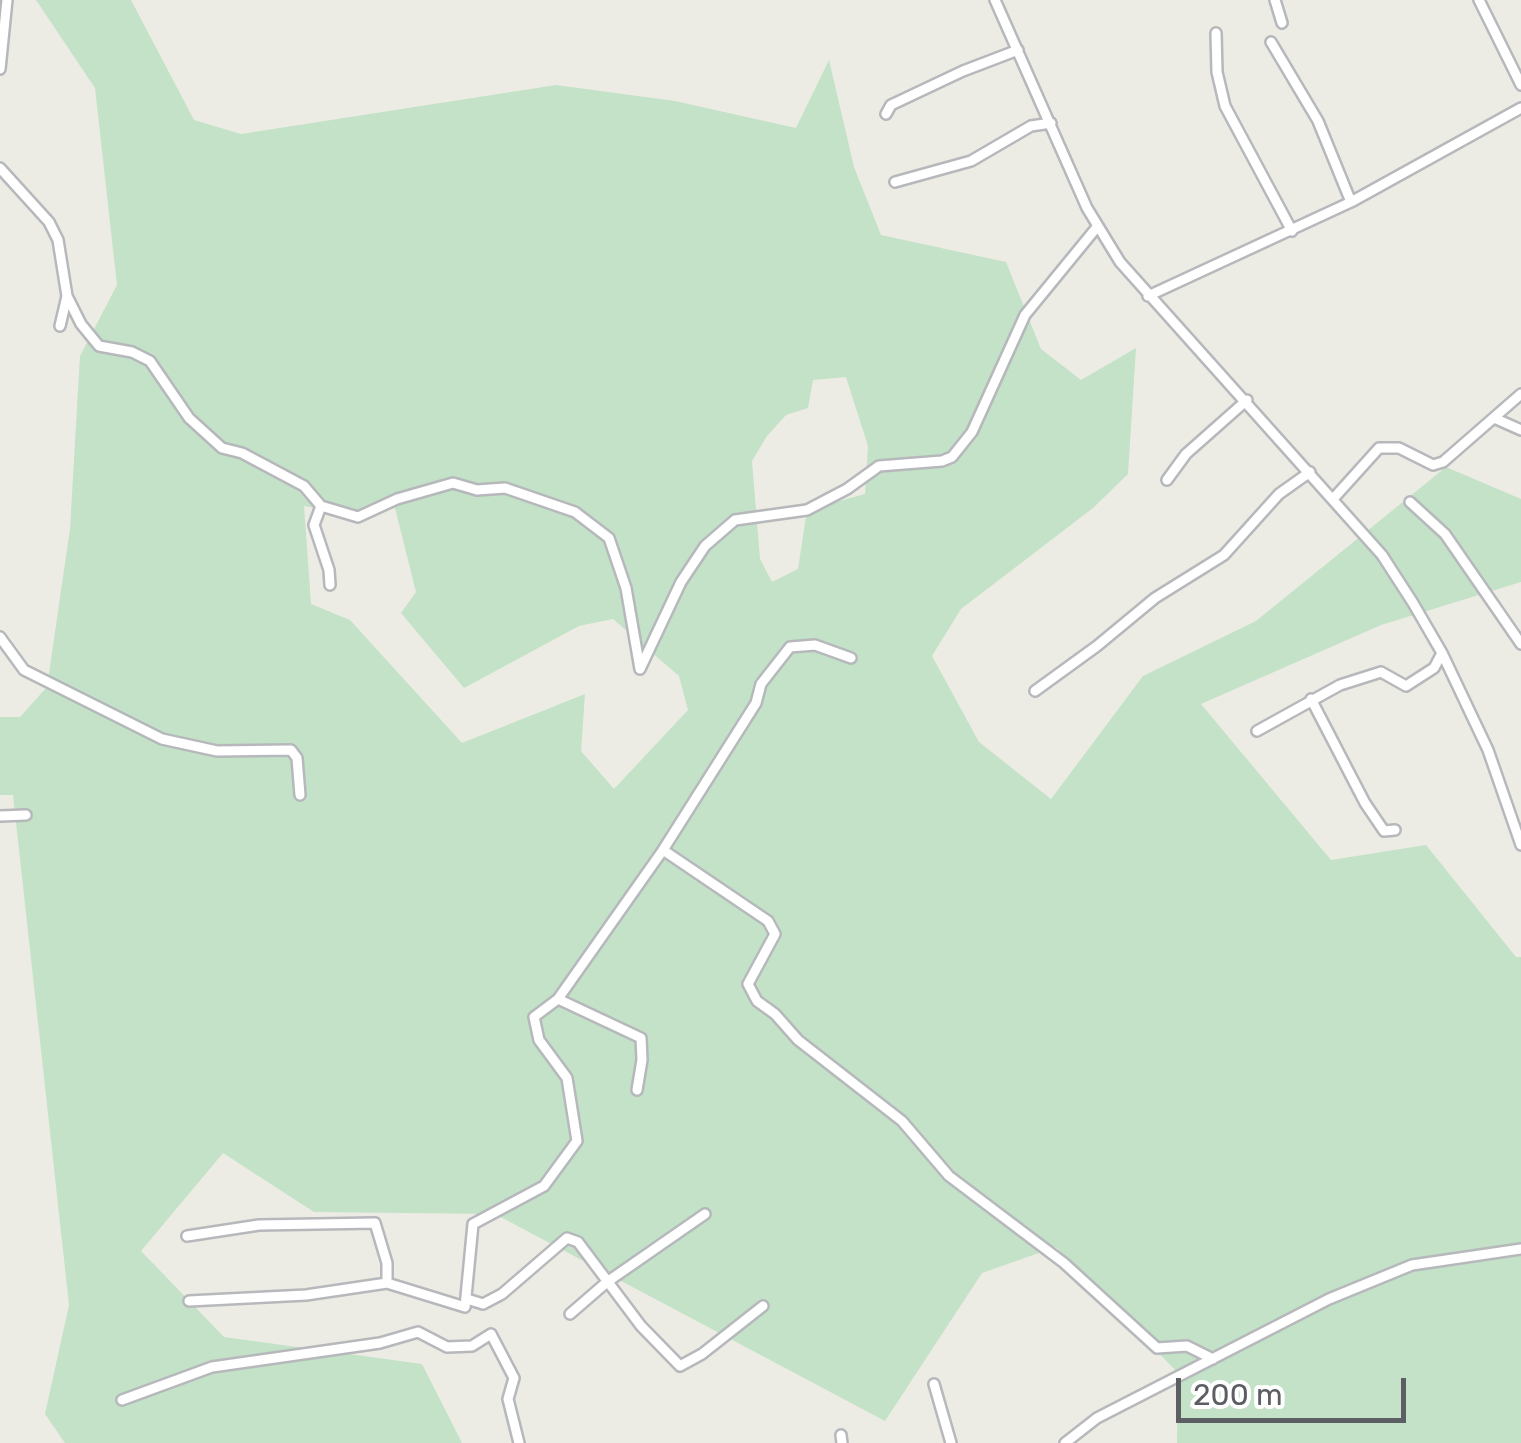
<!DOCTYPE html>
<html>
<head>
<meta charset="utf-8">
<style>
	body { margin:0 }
	#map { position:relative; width:1521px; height:1443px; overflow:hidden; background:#edece4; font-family:Rubik,sans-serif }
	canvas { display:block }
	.scale { position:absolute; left:1176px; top:1378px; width:230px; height:45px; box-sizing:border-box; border:5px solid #5c5e63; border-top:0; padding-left:12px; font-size:30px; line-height:35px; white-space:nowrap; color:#5c5e63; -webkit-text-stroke:8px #fff; paint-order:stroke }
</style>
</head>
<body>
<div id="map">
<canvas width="1521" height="1443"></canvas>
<div class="scale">200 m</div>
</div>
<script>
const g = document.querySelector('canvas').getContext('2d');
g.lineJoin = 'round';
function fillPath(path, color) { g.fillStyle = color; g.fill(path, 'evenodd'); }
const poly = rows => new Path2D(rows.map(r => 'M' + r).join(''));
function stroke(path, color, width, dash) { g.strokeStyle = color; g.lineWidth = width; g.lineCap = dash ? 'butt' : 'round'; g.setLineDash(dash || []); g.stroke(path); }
fillPath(poly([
	[36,0,131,0,194,120,241,134,556,85,675,101,796,128,829,60,854,167,881,235,1006,262,1041,349,1081,380,1136,348,1128,474,1093,508,961,609,932,656,979,742,1051,799,1143,676,1256,621,1446,467,1521,499,1521,582,1381,625,1201,704,1331,860,1426,845,1516,957,1521,957,1521,1443,1177,1443,1178,1373,1056,1247,982,1273,885,1421,495,1214,314,1212,223,1153,141,1251,224,1337,422,1364,462,1443,65,1443,45,1414,69,1305,13,795,0,795,0,717,20,717,47,687,70,529,80,356,117,285,95,88],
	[846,377,868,446,865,494,807,510,798,569,772,582,760,559,752,461,767,436,786,415,808,408,813,380],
	[304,506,358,517,395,508,416,592,401,613,464,688,579,626,613,619,679,676,688,710,614,789,581,751,585,694,462,743,350,620,311,604]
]), '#c3e2c7');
const minor = poly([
	[995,0,1087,208,1120,262,1382,555,1413,603,1442,653,1488,750,1521,845],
	[1275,0,1282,23],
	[1479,0,1521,85],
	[1216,33,1217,72,1225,106,1292,231],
	[1271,42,1318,121,1351,202],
	[0,69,7,0],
	[886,114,891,105,963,71,1018,50],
	[0,168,49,222,58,240,67,296,60,326],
	[895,182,971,161,1031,126,1051,123],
	[67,296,81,324,99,346,132,352,150,361,189,418,222,448,242,453,304,486,321,506,358,517,397,499,453,483,477,490,505,488,575,512,609,538,626,588,640,669,681,582,705,546,735,520,807,510,847,489,879,466,942,461,952,457,972,432,1025,315,1097,227],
	[1148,296,1351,202,1521,108],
	[1494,418,1521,430],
	[1167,480,1186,454,1247,400],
	[1333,499,1379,448,1399,448,1433,465,1443,462,1521,394],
	[1410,502,1445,534,1521,644],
	[321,506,314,525,329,570,330,585],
	[0,637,24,670,162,739,217,751,291,750,297,758,300,795],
	[1035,691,1097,646,1155,598,1224,555,1279,494,1310,472],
	[1311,699,1365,803,1384,831,1395,830],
	[1257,731,1340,685,1381,672,1406,686,1434,668,1442,653],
	[0,816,26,815],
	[663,850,768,921,775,934,748,984,757,1001,775,1014,798,1040,902,1121,949,1176,1064,1263,1157,1348,1187,1346,1213,1359],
	[558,999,641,1038,642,1060,637,1090],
	[187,1236,259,1225,375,1223,387,1263,387,1283],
	[467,1299,483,1304,502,1294,567,1238,578,1242,641,1326,680,1366,702,1354,763,1306],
	[189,1301,306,1295,387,1283,465,1307,473,1224,544,1186,577,1141,567,1078,539,1040,534,1017,558,999,663,850,756,703,761,684,790,647,815,645,851,658],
	[570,1314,607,1282,705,1214],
	[934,1384,951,1443],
	[122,1400,212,1367,380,1343,418,1332,447,1347,472,1346,491,1334,514,1378,508,1399,519,1443],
	[841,1435,842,1443],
	[1065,1443,1097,1418,1329,1299,1412,1265,1521,1249]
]);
stroke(minor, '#b6b8bc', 14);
stroke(minor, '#fff', 9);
</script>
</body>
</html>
